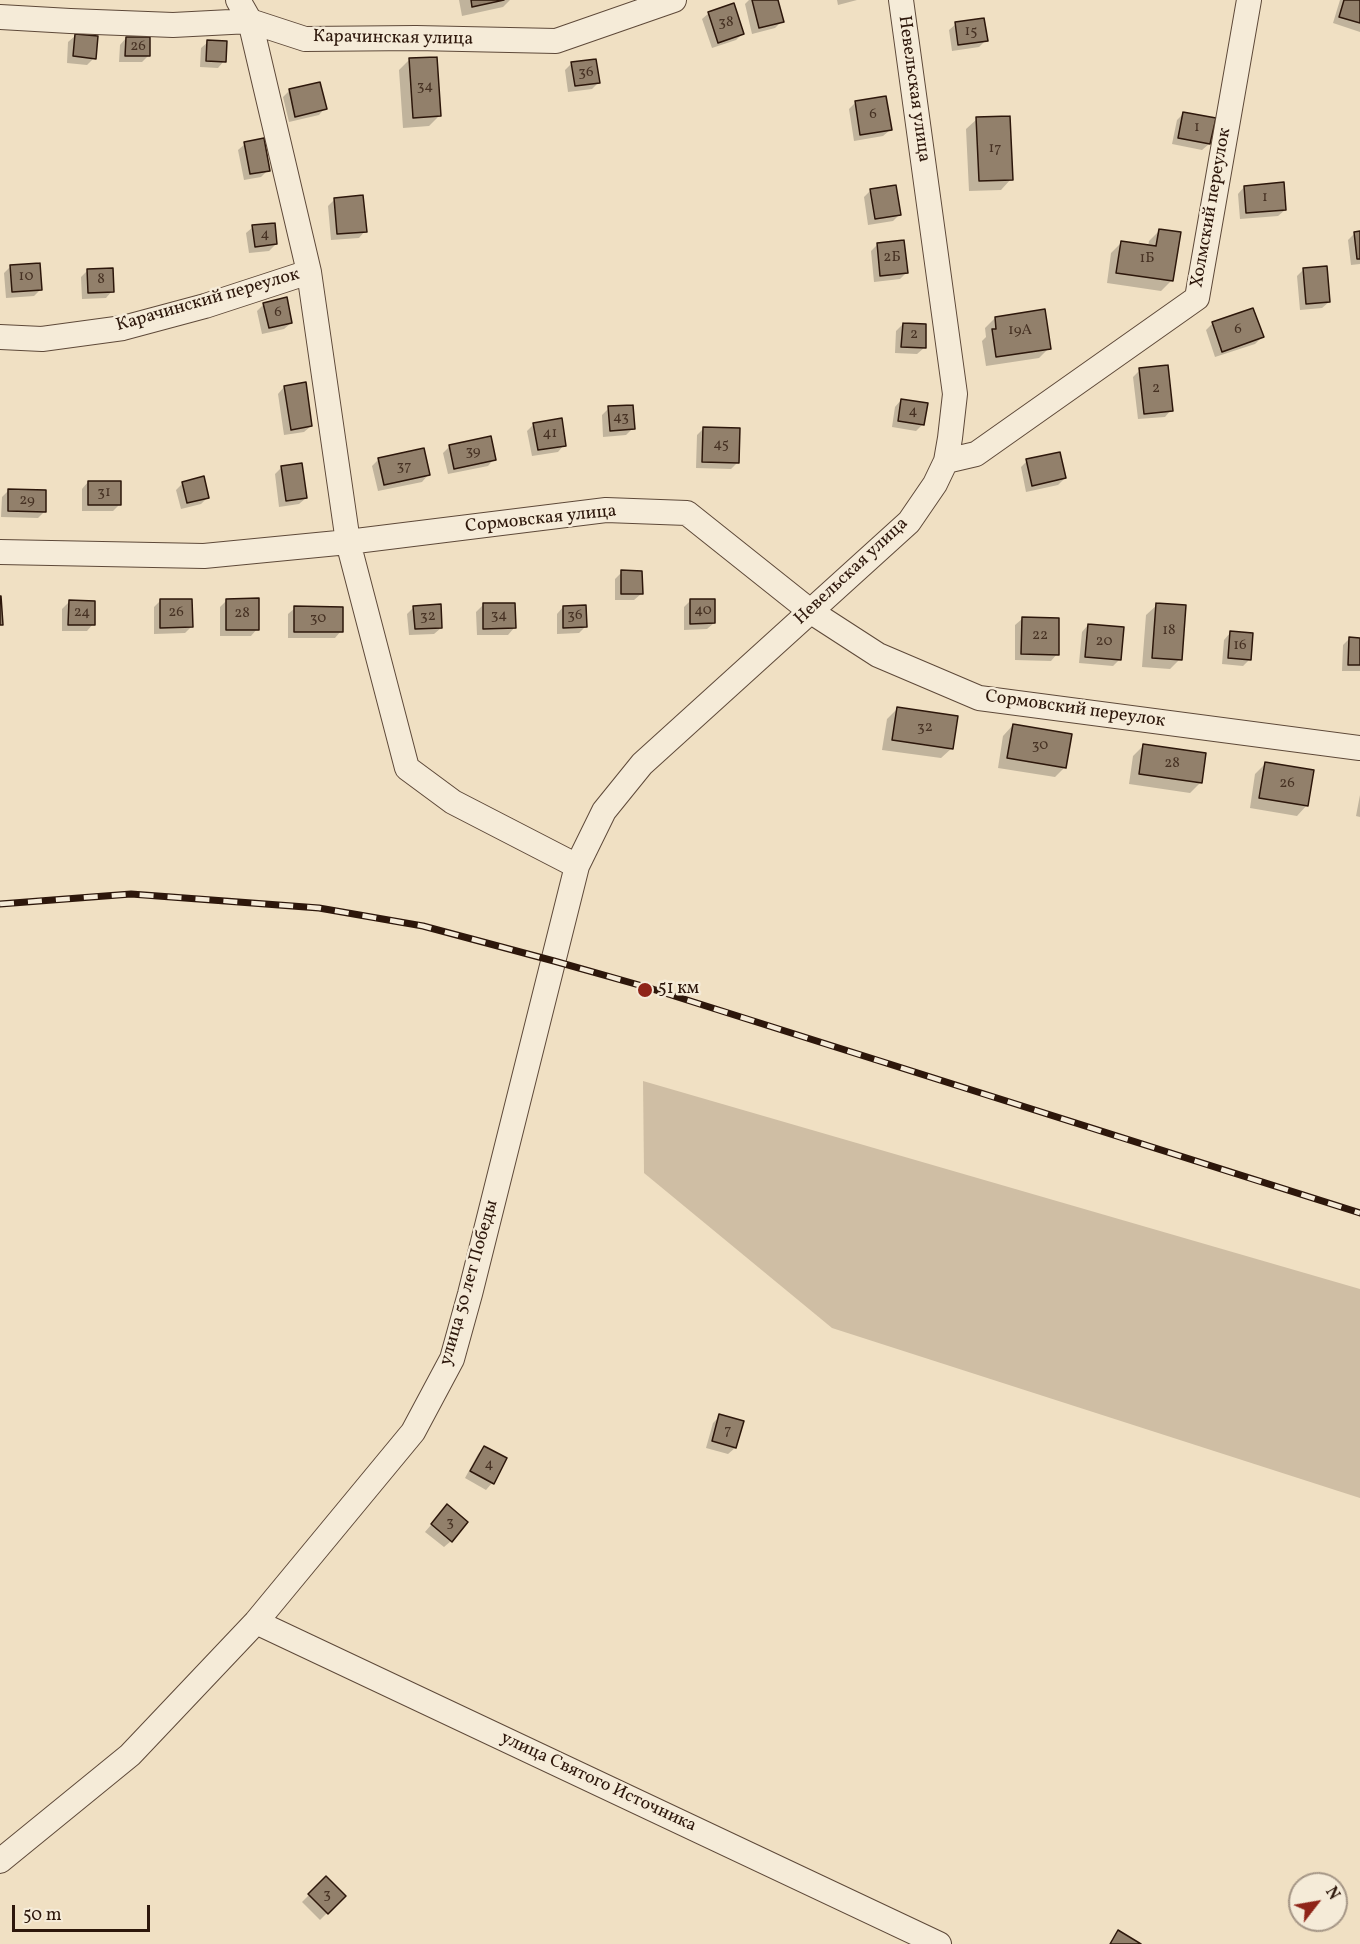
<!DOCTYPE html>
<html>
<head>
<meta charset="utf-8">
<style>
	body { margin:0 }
	#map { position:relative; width:1360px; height:1944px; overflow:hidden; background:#f0e0c3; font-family:Vollkorn,serif }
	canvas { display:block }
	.north { position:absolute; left:1288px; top:1872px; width:60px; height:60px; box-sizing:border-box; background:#f5ebd8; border:2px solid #a59686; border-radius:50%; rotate:59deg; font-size:16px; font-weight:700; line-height:24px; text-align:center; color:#2d170b }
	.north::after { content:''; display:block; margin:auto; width:21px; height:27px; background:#8f2418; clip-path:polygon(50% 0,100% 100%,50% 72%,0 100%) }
	.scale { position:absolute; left:12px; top:1905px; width:138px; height:27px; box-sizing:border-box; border:3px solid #2d170b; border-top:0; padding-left:8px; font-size:18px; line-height:21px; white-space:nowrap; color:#2d170b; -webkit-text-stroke:4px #f5ebd8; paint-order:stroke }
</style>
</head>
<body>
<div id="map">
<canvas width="1360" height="1944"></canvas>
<div class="north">N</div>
<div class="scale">50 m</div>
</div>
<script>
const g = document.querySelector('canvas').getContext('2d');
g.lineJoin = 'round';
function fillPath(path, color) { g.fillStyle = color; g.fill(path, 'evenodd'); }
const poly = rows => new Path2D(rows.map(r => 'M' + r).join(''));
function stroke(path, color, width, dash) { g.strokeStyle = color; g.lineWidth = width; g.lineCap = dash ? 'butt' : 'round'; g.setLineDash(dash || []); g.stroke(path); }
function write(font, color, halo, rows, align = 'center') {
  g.font = font + ' Vollkorn,serif'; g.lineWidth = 5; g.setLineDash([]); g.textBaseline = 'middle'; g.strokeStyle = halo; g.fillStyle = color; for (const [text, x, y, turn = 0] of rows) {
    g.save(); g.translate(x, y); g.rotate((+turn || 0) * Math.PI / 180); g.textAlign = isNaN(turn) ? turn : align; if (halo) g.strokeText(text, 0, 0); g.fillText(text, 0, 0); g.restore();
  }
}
fillPath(poly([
	[643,1081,1360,1289,1360,1498,832,1328,644,1173]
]), '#cfbea4');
fillPath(poly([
	[459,0,510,0,503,7,462,16],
	[749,0,777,0,782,21,775,28,752,34,745,4],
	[837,0,857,0,838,5],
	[1340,0,1360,0,1360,32,1333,23],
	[709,13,743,33,736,40,712,48,702,19],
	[956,24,986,40,979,47,952,51,949,30],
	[75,36,94,58,87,65,67,63,68,42],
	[126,38,148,56,142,62,119,62,120,45],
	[208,42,224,61,218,68,200,67,201,48],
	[409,60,439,116,429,126,403,128,399,70],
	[572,63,598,83,592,89,568,92,565,70],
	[290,90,325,108,319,115,289,122,283,97],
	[856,102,890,130,883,136,854,141,849,109],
	[1184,113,1209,144,1202,150,1172,144,1177,120],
	[977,119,1011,179,1001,190,969,191,966,129],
	[245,144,268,170,261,177,244,180,238,150],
	[1244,187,1285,210,1278,216,1240,219,1238,194],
	[870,191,899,215,893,221,868,225,864,197],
	[334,200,365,231,359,238,331,240,328,206],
	[253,227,276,244,269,251,249,253,246,233],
	[1159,231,1172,280,1161,291,1107,283,1111,253,1121,243,1148,247,1149,241],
	[1360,232,1360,264,1351,265,1348,240,1355,233],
	[877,245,906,273,900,279,874,282,871,251],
	[11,266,41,289,34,296,6,298,4,273],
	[1304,269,1329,302,1322,308,1300,310,1297,276],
	[88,270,112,291,106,298,82,299,81,277],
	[264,304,291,323,284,329,262,334,257,311],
	[1252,310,1262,337,1255,344,1215,357,1206,330,1212,324],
	[995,318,1049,348,1039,358,986,366,982,341,986,337,985,328],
	[903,324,924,348,917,354,895,353,896,331],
	[1140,370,1171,410,1165,417,1138,419,1133,377],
	[284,387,311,426,304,432,284,435,278,394],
	[901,400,923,424,916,431,892,427,895,407],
	[609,408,633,428,626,435,603,437,602,415],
	[534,424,564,445,558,452,532,456,527,431],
	[704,428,738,462,731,469,696,468,697,435],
	[450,446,494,459,488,466,448,474,443,453],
	[379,459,428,475,422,482,378,491,372,466],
	[1027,461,1065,478,1058,485,1026,492,1021,467],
	[281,468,306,498,299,504,279,507,275,474],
	[88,482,120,504,113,511,82,511,82,489],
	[183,483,208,497,201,504,181,509,176,490],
	[9,490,44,512,38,518,1,517,2,497],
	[622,572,641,594,634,600,615,600,615,579],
	[227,600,257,629,251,636,220,636,220,607],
	[160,601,191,627,185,633,154,634,154,607],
	[690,601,714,623,707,629,684,630,684,607],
	[69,602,93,624,87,631,62,631,62,609],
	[483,605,514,628,508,635,477,635,476,612],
	[1157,605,1180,659,1170,669,1142,667,1146,615],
	[414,607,441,628,434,634,409,635,407,614],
	[563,607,585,627,579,633,557,634,557,614],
	[295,608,341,631,335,638,288,638,288,614],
	[1022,619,1057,654,1051,661,1015,660,1015,625],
	[1088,625,1120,659,1113,666,1079,663,1082,632],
	[1230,633,1249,660,1243,666,1222,664,1224,640],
	[1349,639,1360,639,1360,671,1342,671,1343,645],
	[897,709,952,748,941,758,882,750,887,719],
	[1013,725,1065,767,1055,777,998,768,1003,736],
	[1144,745,1200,783,1190,793,1129,784,1133,756],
	[1266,763,1307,805,1297,816,1250,808,1255,774],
	[1360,795,1360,817,1356,816],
	[720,1416,735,1448,728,1454,706,1448,713,1423],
	[484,1447,492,1483,486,1490,465,1478,478,1454],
	[441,1513,451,1541,444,1547,425,1532],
	[326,1878,344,1896,320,1920,302,1902]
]), '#0003');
const building = poly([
	[471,0,504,0,472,7,471,0],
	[752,0,778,0,784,22,759,28,752,0],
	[1344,0,1360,0,1360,23,1339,17,1344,0],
	[734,3,744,34,718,43,708,12,734,3],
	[984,18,988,41,958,45,955,22,984,18],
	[75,34,98,36,96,59,73,56,75,34],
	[126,37,150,37,150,56,125,56,126,37],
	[207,40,227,41,226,62,206,61,207,40],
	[437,57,441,116,413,118,409,58,437,57],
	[596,59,600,83,575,86,571,62,596,59],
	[320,82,327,109,295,117,289,89,320,82],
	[886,96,892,130,860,135,855,101,886,96],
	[1183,112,1216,118,1210,144,1178,138,1183,112],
	[1010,116,1013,180,979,181,976,117,1010,116],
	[264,138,270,171,250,174,244,142,264,138],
	[1284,182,1286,210,1246,213,1244,186,1284,182],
	[896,185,901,215,875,219,870,189,896,185],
	[363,195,367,232,337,234,334,198,363,195],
	[275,223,277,244,255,247,252,225,275,223],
	[1159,229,1181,232,1173,281,1116,273,1121,241,1156,246,1159,229],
	[1360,231,1360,259,1357,259,1354,232,1360,231],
	[904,240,908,273,880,276,877,243,904,240],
	[40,263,42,290,12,292,10,265,40,263],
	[1327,266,1330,302,1306,304,1303,268,1327,266],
	[113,268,114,292,88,293,87,269,113,268],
	[287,297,292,323,269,328,263,303,287,297],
	[1253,308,1264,337,1222,352,1212,322,1253,308],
	[1045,309,1051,349,996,357,992,329,996,329,995,317,1045,309],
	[903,323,926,324,926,348,901,347,903,323],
	[1168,365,1173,411,1144,414,1139,368,1168,365],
	[306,382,312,426,291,430,284,386,306,382],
	[901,399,928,403,924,425,898,421,901,399],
	[633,405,635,429,610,431,608,406,633,405],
	[562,418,566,446,538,450,533,423,562,418],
	[703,427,740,428,739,463,702,462,703,427],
	[491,436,496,460,454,469,449,445,491,436],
	[424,448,430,475,384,485,378,458,424,448],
	[1060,452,1066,478,1032,486,1026,459,1060,452],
	[302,463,307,498,286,501,281,466,302,463],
	[204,476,209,498,187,503,182,482,204,476],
	[88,481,121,481,121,505,88,505,88,481],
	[8,489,46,490,46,512,8,511,8,489],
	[621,570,642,571,643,594,621,594,621,570],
	[0,596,1,596,3,625,0,625,0,596],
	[259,598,259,630,226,630,226,599,259,598],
	[160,599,192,599,193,627,160,628,160,599],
	[690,599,715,599,715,623,690,624,690,599],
	[69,600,95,601,95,625,68,625,69,600],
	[483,603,515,603,516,628,483,629,483,603],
	[1156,603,1186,605,1182,660,1152,658,1156,603],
	[441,604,442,628,415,629,413,606,441,604],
	[586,605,587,627,563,628,563,606,586,605],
	[294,606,343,607,343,632,294,632,294,606],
	[1022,617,1059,618,1059,655,1021,654,1022,617],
	[1088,624,1124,627,1121,660,1085,657,1088,624],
	[1230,631,1253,633,1251,660,1228,658,1230,631],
	[1349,637,1360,638,1360,665,1348,665,1349,637],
	[897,707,958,716,953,749,892,740,897,707],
	[1013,724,1072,734,1066,768,1007,758,1013,724],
	[1143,744,1206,753,1202,783,1139,774,1143,744],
	[1265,762,1314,770,1308,806,1259,798,1265,762],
	[719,1414,744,1421,736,1448,712,1441,719,1414],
	[484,1446,507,1458,494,1484,470,1471,484,1446],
	[447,1504,468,1522,452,1542,431,1524,447,1504],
	[326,1876,346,1896,328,1914,308,1894,326,1876],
	[1118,1930,1141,1944,1110,1944,1118,1930]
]);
fillPath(building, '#92806b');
stroke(building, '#2d170b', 1.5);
const minor = poly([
	[238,0,250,21,309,272,348,542,407,768,453,802,577,866],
	[0,17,70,21,173,25,250,21,305,39,416,38,556,41,674,0],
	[0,337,42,339,123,328,205,306,309,272],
	[946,461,976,454,1197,298,1249,0],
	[0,552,204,556,348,542,606,510,687,513,810,611,878,655,979,698,1360,748],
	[256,1622,939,1944],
	[0,1861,130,1755,256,1622,413,1432,452,1359,470,1294,577,866,604,811,642,764,909,522,935,484,946,461,950,438,955,394,901,0]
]);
stroke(minor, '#5e4939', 26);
stroke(minor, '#f5ebd8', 24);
const rail = poly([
	[0,904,131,894,319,908,423,926,554,961,646,987,1360,1213]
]);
stroke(rail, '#2d170b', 7);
stroke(rail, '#f5ebd8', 4.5, [14]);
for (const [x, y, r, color] of [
	[645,990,8,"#8f2418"]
]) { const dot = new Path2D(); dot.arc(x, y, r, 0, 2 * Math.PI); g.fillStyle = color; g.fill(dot); stroke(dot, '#f5ebd8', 2); }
write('15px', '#463123', null, [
	["38",726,23],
	["15",971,32],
	["26",138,47],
	["36",586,73],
	["34",425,87],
	["6",873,115],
	["1",1197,128],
	["17",995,149],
	["1",1265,198],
	["4",265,235],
	["2Б",892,258],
	["1Б",1147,259],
	["10",26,277],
	["8",101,280],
	["6",278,313],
	["6",1238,330],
	["19А",1020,331],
	["2",914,335],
	["2",1156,389],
	["4",913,412],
	["43",621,418],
	["41",550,434],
	["45",721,445],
	["39",473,452],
	["37",404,467],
	["31",104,493],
	["29",27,501],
	["40",703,611],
	["24",82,613],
	["26",176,613],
	["28",242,614],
	["34",499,616],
	["36",575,616],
	["32",428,617],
	["30",318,619],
	["18",1169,631],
	["22",1040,636],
	["20",1104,642],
	["16",1240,646],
	["32",925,728],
	["30",1040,746],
	["28",1172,764],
	["26",1287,784],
	["7",728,1431],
	["4",489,1465],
	["3",450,1523],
	["3",327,1895]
]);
write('18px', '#2d170b', '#f5ebd8', [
	["Карачинская улица",393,39,1],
	["Невельская улица",913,89,82],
	["Холмский переулок",1212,208,-80],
	["Карачинский переулок",208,301,-16],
	["Сормовская улица",541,520,-6],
	["Невельская улица",852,572,-43],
	["Сормовский переулок",1075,710,8],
	["улица 50 лет Победы",470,1283,-74],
	["улица Святого Источника",598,1783,25]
]);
write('18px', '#2d170b', '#f5ebd8', [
	["51 км",658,990]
], 'left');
</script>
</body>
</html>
